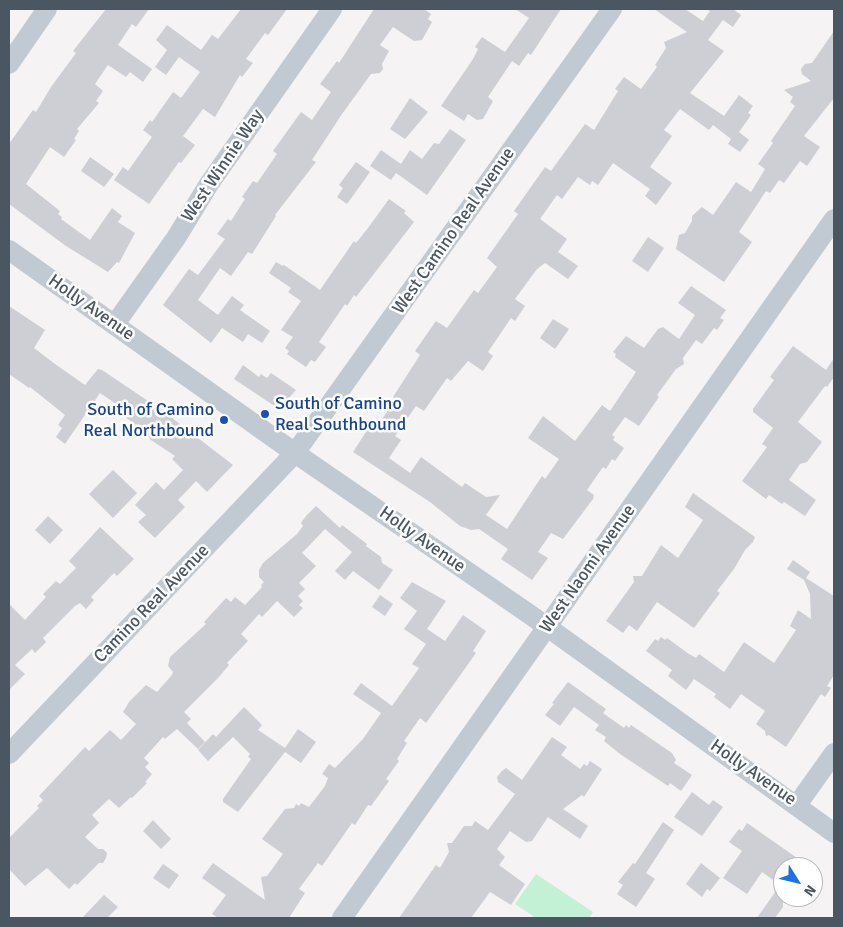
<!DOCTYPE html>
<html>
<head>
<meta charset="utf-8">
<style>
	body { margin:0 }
	#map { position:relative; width:843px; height:927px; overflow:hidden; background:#f5f3f3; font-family:Signika,sans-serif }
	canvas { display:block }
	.frame { position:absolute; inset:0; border:10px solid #4a5661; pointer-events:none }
	.north { position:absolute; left:773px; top:857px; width:50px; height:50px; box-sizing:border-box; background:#fff; border:1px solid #b7bbc0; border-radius:50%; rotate:126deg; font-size:14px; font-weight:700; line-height:20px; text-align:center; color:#4a5661 }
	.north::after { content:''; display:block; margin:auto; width:18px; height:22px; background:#1a73e8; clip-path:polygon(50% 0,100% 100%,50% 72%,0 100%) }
</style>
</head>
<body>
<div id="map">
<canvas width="843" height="927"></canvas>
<div class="frame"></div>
<div class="north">N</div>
</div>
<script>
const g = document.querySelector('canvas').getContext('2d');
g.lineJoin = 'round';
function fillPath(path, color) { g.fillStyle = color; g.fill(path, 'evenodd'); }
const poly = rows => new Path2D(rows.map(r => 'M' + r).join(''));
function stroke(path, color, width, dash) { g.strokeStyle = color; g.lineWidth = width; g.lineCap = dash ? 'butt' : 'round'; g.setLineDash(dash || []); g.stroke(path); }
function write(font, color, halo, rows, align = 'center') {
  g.font = font + ' Signika,sans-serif'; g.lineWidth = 5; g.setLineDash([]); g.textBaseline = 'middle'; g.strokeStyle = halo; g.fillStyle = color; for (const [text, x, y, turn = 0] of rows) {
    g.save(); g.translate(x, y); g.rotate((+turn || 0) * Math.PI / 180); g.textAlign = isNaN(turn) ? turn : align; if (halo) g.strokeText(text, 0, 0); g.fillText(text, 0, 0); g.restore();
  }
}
fillPath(poly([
	[536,874,593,912,589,918,536,918,515,904]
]), '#c3f1d5');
fillPath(poly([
	[106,9,149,9,136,27,132,24,118,45,152,69,143,82,130,72,126,77,108,65,95,84,103,91,96,101,99,103,77,129,79,131,74,139,76,140,64,157,50,147,26,184,60,211,58,214,62,217,61,219,90,240,112,208,122,216,118,222,135,233,119,263,117,262,108,272,66,246,9,204,9,144,33,110,36,112,51,87,76,53,73,51],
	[241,9,287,9,268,35,265,33,246,59,253,63,242,77,240,75,215,117,203,109,183,136,195,145,181,163,179,162,149,204,114,180,123,167,128,171,152,137,143,130,150,120,152,122,173,92,181,98,200,72,179,57,166,75,155,67,167,50,156,40,167,25,201,50,212,35,218,39],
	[374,9,424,9,431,14,428,19,432,22,422,40,414,41,393,27,380,45,389,51,382,64,383,69,380,73,371,74,342,114,312,160,316,162,275,215,276,216,252,254,248,252,231,276,220,268,198,300,218,315,232,296,244,305,240,310,270,331,262,343,248,334,243,342,222,328,211,343,163,305,189,269,198,275,225,239,217,234,228,219,231,221,245,199,242,197,253,181,257,183,277,154,273,151,301,112,312,120,331,92,320,84,337,61,339,63],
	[515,9,561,9,531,55,528,53,519,66,512,61,488,97,493,101,483,119,477,120,468,114,464,121,441,106,473,59,478,49,475,47,482,37,505,52,529,18],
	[654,9,685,9,703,21,710,11,706,9,733,9,741,15,733,27,723,20,708,40,724,51,690,93,724,116,739,95,753,106,748,113,751,115,739,132,749,140,740,152,728,144,731,139,713,125,709,130,680,109,664,130,672,136,650,167,672,183,656,205,645,196,650,189,613,163,598,185,592,181,590,185,578,177,562,199,557,195,540,219,567,239,558,252,578,266,568,279,545,263,537,269,515,299,525,306,515,321,511,318,488,352,493,356,483,371,468,361,451,381,447,378,424,411,416,406,395,436,401,440,389,458,410,473,421,457,462,487,465,483,486,497,500,495,486,515,507,529,542,476,545,479,559,459,528,438,543,416,575,441,602,405,610,411,636,372,615,357,616,354,613,352,626,336,644,348,658,329,663,327,679,339,695,315,678,303,691,286,726,310,720,318,724,320,717,330,714,328,702,344,696,340,683,358,684,364,676,369,665,384,657,395,659,397,639,426,625,417,612,435,615,437,613,440,624,448,615,461,612,459,606,469,603,467,587,490,594,495,593,499,563,539,551,533,538,552,548,558,532,580,501,559,508,549,479,529,471,530,460,526,430,502,353,452,371,424,378,425,396,399,393,397,420,355,415,351,436,321,447,328,474,290,478,293,497,267,487,258,518,214,514,211,545,167,551,171,585,124,594,130,618,91,615,89,624,77,641,89,657,67,655,65,666,48,664,42,687,32],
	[834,31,834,98,804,136,820,147,807,166,800,161,784,183,779,180,770,193,766,191,739,232,752,242,724,282,676,249,679,235,685,233,692,221,692,216,702,207,713,215,736,182,751,192,765,169,758,164,773,143,771,141,795,106,790,102,793,97,784,90,811,81,802,74,801,69,805,64,812,63],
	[410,98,428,112,405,139,390,129],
	[450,129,466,140,427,195,396,173,391,180,370,166,381,150,401,164,410,150,422,159,434,143,439,144],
	[90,157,114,174,104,187,81,171],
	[356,162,370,172,347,204,337,197,343,188,339,185],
	[389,199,406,211,404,213,414,222,356,297,354,295,347,306,345,304,319,342,326,347,315,362,311,360,306,367,287,354,289,351,285,348,293,337,281,330,301,301,288,292,291,288,269,273,276,262,283,266,284,265,320,290,354,241,356,243,368,228],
	[648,237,664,248,648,272,632,261],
	[9,306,45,330,34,348,55,364,85,385,98,369,102,370,163,411,233,465,207,492,196,481,178,500,185,507,155,538,138,522,146,515,135,505,156,482,164,490,183,470,172,459,175,456,151,440,143,430,125,417,126,415,117,408,119,406,100,393,65,444,56,437,62,428,58,425,65,415,30,387,29,388,9,374],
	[553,319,569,329,555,349,540,338],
	[793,346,826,370,834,358,834,377,827,387,825,386,798,422,822,442,807,462,800,464,789,480,816,500,805,516,784,502,782,504,769,495,766,499,742,481,767,447,762,444,773,428,753,412,753,409,774,380,770,377],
	[243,365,259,377,261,374,267,378,271,373,296,390,279,409,234,379],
	[113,470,137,493,113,518,89,494],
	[693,493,755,537,753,542,745,550,734,569,717,591,720,593,694,628,657,602,637,631,629,625,623,633,606,621,634,582,633,576,642,576,661,545,678,558,703,520,685,507],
	[316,506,340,528,342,525,367,544,366,546,381,557,382,563,393,570,379,590,353,571,345,580,335,571,352,552,325,529,302,553,316,566,299,583,305,589,298,596,303,601,299,605,303,608,294,617,277,601,262,617,259,614,241,634,248,641,227,663,229,665,218,678,184,712,191,719,187,723,205,742,198,749,177,729,165,739,163,737,144,758,149,763,145,767,152,774,145,782,147,783,132,798,131,797,119,808,109,799,92,815,99,823,85,837,98,849,103,849,107,853,106,858,103,863,99,863,77,885,75,883,69,889,47,868,25,886,9,869,9,838,39,808,37,806,43,800,39,796,85,747,89,751,110,730,121,740,136,724,123,712,129,702,146,685,157,692,172,675,173,672,168,666,170,657,206,624,204,622,226,598,231,602,235,597,245,605,262,587,261,585,264,582,259,577,259,570,263,563,297,534,303,526,301,523,306,516],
	[48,516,63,530,50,544,35,530],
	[100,527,134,559,117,576,114,573,91,597,94,600,86,609,80,603,75,606,43,638,46,642,35,653,32,649,15,665,25,674,9,690,9,604,25,620,46,597,43,594,56,581,60,584,76,568,69,561],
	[793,560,810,572,806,578,834,596,834,675,827,686,831,688,825,697,821,694,786,747,769,735,766,736,765,731,756,724,765,711,741,694,730,709,714,697,716,694,694,679,686,690,668,676,672,670,646,651,655,639,658,641,661,637,665,640,667,638,689,654,696,658,699,654,724,672,744,642,774,663,796,630,790,626,798,610,811,619,810,594,804,580,787,569],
	[412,582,446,601,427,629,445,641,463,615,486,631,473,651,476,653,426,723,420,718,404,741,407,743,397,759,399,761,386,779,389,781,371,806,368,805,355,825,352,823,322,866,318,863,299,889,305,893,289,918,218,918,212,914,226,895,202,878,213,863,265,900,261,877,267,876,283,854,262,839,285,809,294,808,296,804,299,806,301,803,309,807,325,786,328,778,322,774,329,764,335,768,363,739,381,713,353,694,361,683,392,706,419,668,412,664,426,644,404,629,417,611,400,598],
	[380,595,393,604,385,616,372,607],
	[568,682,606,709,603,713,624,728,626,725,629,728,631,725,672,753,676,760,674,763,692,775,681,791,670,783,668,786,620,754,604,741,606,737,595,730,599,725,574,707,560,726,545,715,554,704,552,703],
	[244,707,262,725,258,730,285,748,298,729,316,742,301,763,285,752,238,812,223,802,223,799,251,759,248,757,250,754,233,737,208,761,198,750,213,734,216,737],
	[552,737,567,747,561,755,580,769,584,764,587,766,590,761,602,769,584,797,582,795,563,809,588,826,580,839,548,817,532,841,526,842,510,831,497,849,505,857,499,865,525,884,511,905,490,892,471,918,399,918,436,865,440,868,449,852,447,843,452,843,464,826,472,826,475,821,488,830,515,794,498,782,497,777,502,771,506,768,522,780],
	[692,792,709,805,713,800,723,807,702,836,674,817],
	[153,820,171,839,161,849,143,831],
	[663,822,674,830,646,873,655,879,636,907,617,894,623,885,618,882,633,863,635,864],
	[747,823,810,867,783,867,783,907,775,918,757,918,780,885,762,872,747,894,723,878,742,851,729,842,739,829,742,831],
	[701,863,720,878,710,891,707,889,702,897,686,884],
	[163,864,179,875,169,889,153,878],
	[104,895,118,907,107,918,82,918]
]), '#cdcfd5');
stroke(poly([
	[9,64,47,9],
	[9,250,295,453,532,616,834,833],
	[115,324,176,238,209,184,332,9],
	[9,754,295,453,612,9],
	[797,805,834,753],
	[342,918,834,219]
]), '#c1cad2', 20);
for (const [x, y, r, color] of [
	[265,414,5,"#1a4fb4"],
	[224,420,5,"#1a4fb4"]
]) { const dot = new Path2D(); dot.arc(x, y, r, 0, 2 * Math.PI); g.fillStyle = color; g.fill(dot); stroke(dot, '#fff', 2); }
write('18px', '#4a5661', '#fff', [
	["West Winnie Way",223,166,-56],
	["West Camino Real Avenue",454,231,-55],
	["Holly Avenue",91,308,35],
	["Holly Avenue",422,540,35],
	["West Naomi Avenue",588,569,-55],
	["Camino Real Avenue",152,604,-46],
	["Holly Avenue",753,773,35]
]);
write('18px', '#164399', '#fff', [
	["South of Camino",275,404],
	["Real Southbound",275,425],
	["South of Camino",214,410,"right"],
	["Real Northbound",214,431,"right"]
], 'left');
</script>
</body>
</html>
